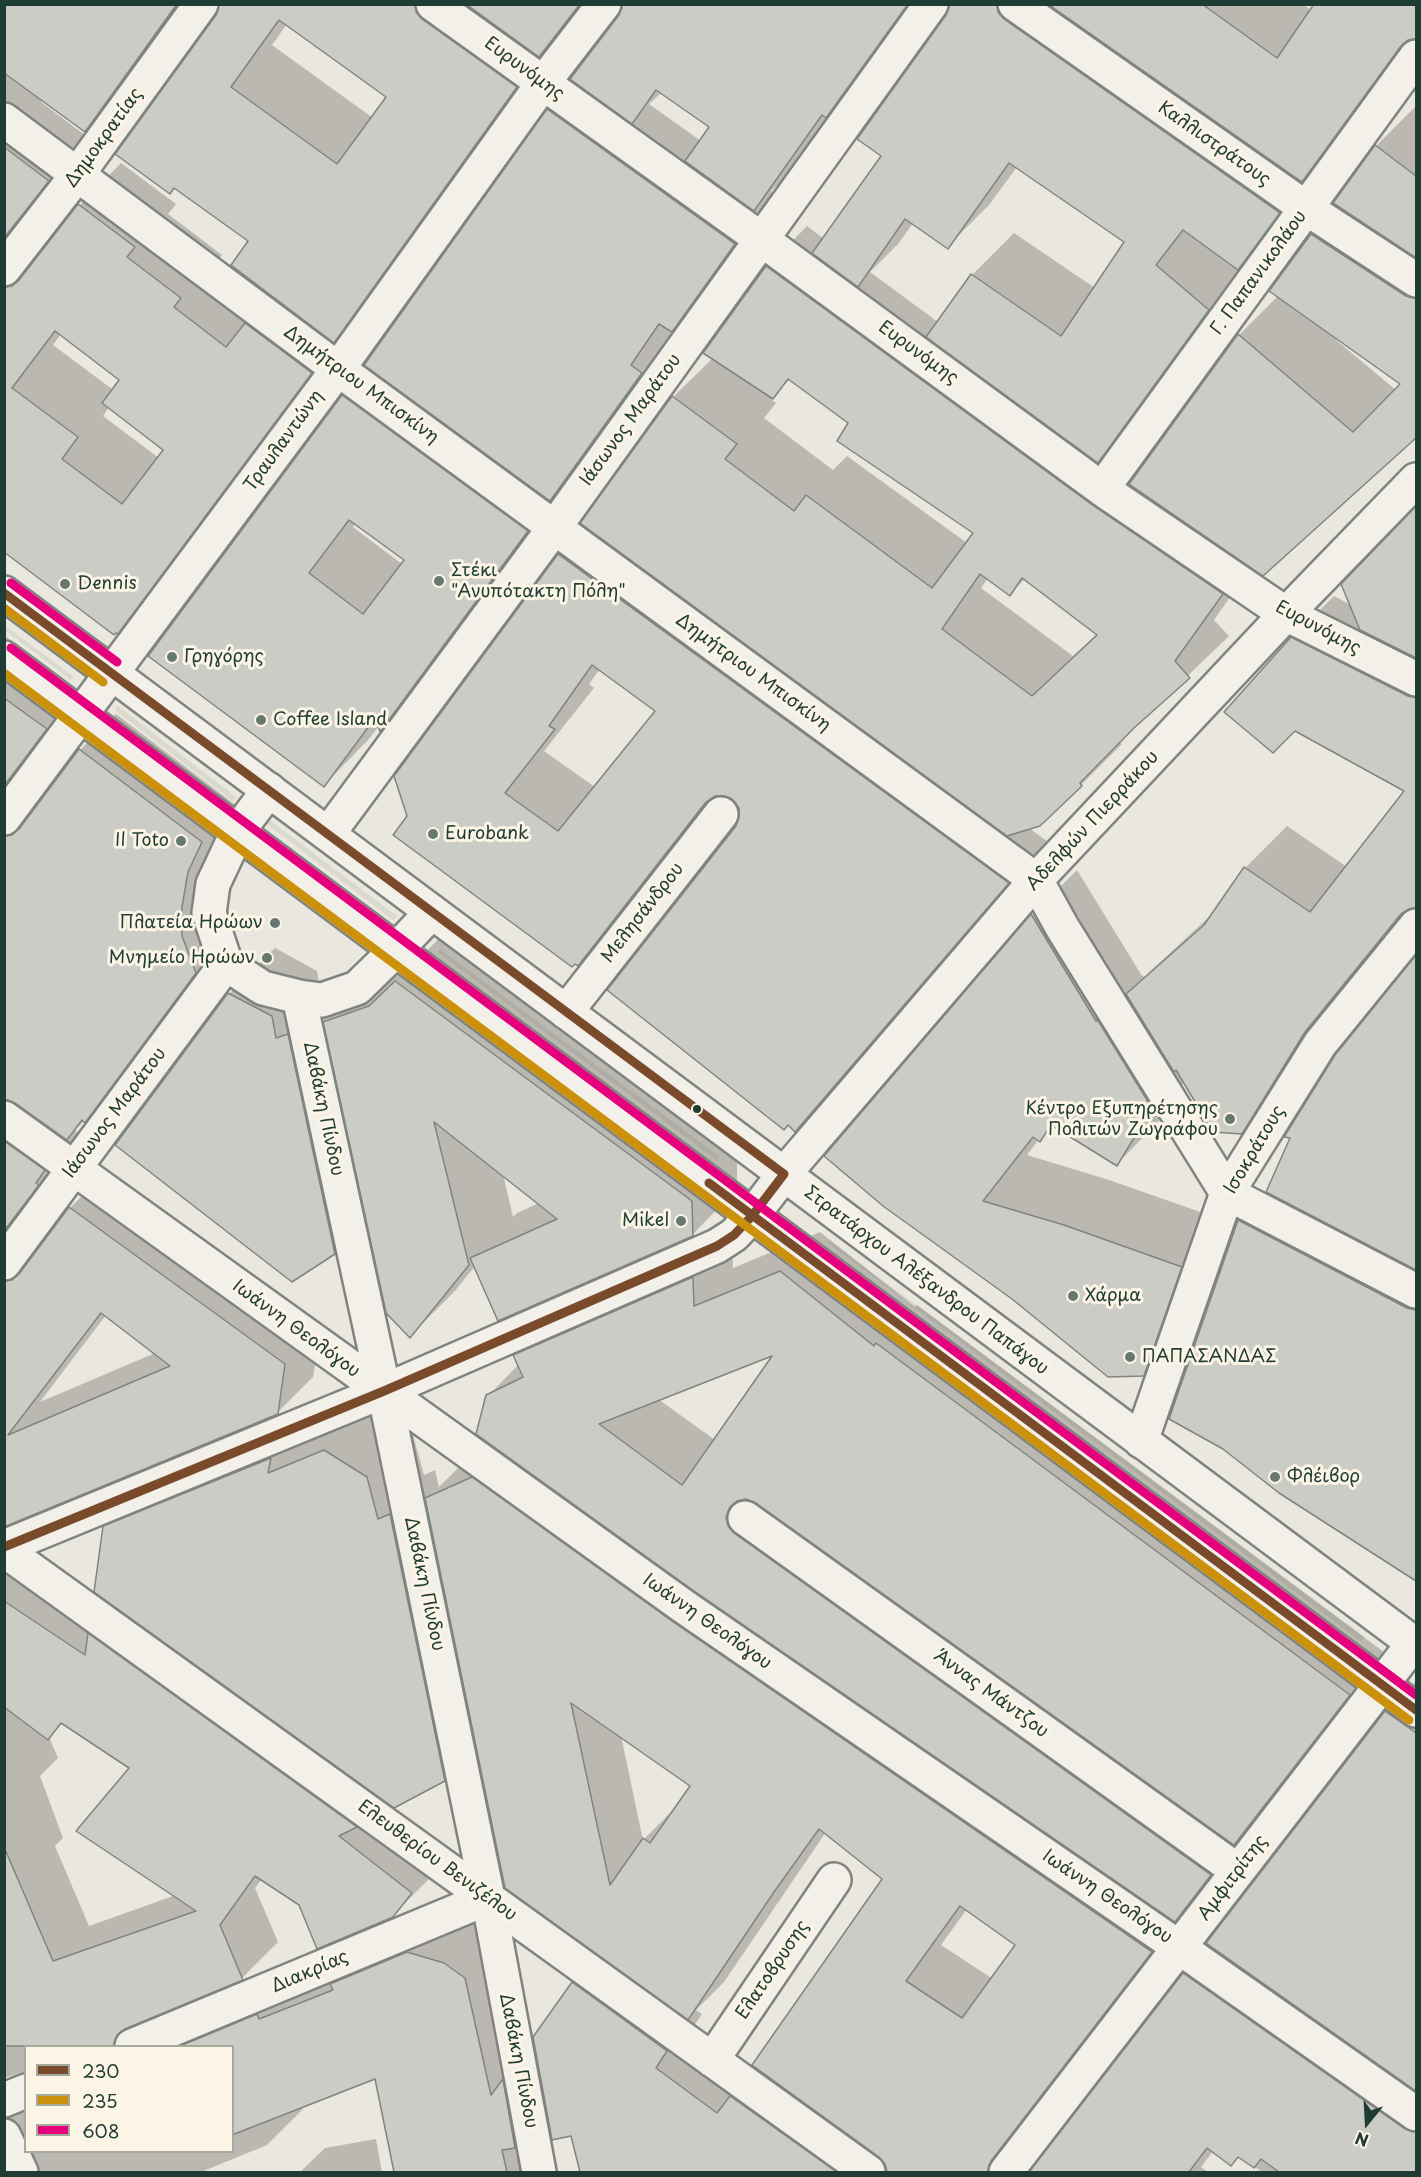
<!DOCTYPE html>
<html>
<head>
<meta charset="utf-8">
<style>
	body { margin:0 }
	#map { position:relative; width:1421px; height:2177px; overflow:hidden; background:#eae7df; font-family:"Playpen Sans",sans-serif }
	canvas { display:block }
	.frame { position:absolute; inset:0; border:6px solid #1f3d34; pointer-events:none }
	.legend { position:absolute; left:24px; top:2045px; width:210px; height:108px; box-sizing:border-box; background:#fcf5e5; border:2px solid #a4ab9e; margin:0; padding:8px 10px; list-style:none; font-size:18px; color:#1f3d34 }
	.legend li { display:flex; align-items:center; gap:12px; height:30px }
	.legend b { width:30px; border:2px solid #a4ab9e }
	.north { position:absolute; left:1337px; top:2093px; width:60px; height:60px; -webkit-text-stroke:4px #fcf5e5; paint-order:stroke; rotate:198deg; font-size:16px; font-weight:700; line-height:24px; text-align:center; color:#1f3d34 }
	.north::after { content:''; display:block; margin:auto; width:21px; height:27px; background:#1f3d34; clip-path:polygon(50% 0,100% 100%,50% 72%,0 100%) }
</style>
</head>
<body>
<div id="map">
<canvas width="1421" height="2177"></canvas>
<div class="frame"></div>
<ul class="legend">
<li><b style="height:8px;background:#7a4b2a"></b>230</li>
<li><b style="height:8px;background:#cc910a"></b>235</li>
<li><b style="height:8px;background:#e5007d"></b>608</li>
</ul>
<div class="north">N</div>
</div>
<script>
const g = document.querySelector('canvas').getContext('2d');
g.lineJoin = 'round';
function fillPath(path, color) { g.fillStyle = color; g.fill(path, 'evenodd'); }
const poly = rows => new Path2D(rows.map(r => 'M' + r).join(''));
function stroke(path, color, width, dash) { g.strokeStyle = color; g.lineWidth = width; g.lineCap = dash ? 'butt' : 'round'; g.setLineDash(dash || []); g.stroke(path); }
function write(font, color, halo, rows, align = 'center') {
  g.font = font + ' "Playpen Sans",sans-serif'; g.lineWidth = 6; g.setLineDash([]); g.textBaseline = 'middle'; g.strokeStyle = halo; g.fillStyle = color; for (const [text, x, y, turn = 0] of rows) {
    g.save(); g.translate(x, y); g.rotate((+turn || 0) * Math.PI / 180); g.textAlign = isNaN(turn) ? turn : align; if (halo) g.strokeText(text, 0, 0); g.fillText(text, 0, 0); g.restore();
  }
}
fillPath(poly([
	[4,625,73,676,71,680,5,630],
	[118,706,236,797,233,801,115,710],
	[267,818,397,916,394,921,264,822],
	[440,949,719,1156,718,1161,437,952],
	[830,1241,1365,1637,1362,1642,828,1243]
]), '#dad9cd');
fillPath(poly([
	[4,4,187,4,127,88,85,130,43,100,41,102,89,138,34,242,48,246,80,205,121,163,176,204,168,214,222,255,215,265,266,303,274,296,250,241,175,187,170,192,221,4,588,4,553,41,558,45,376,299,348,327,353,330,159,590,118,632,4,550],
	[287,24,388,96,373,118,272,45],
	[61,334,121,379,112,389,53,345],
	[109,407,165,450,159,458,103,416],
	[624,4,918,4,796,167,771,191,780,198,717,285,680,322,686,327,425,685,381,729,379,726,369,739,324,785,150,656,343,396,371,368,366,364,549,110,577,82,620,16],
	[662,92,711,126,701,141,649,104],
	[356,523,406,559,402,564,353,527],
	[951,4,1303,4,1312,11,1316,4,1416,4,1416,38,1344,138,1316,166,1321,170,1280,226,1244,262,1250,267,1140,419,1110,448,1141,470,1239,335,1278,296,1271,291,1312,235,1340,206,1376,146,1416,106,1416,436,1263,574,1252,566,1214,620,1229,636,1119,742,1122,744,1081,785,1039,825,1029,828,1048,842,836,1089,795,1130,737,826,741,816,740,807,734,798,720,794,618,924,578,964,409,816,396,776,560,555,588,527,583,523,673,397,713,358,767,267,807,226,824,239,883,155],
	[1017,167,1126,241,1095,288,1014,233,972,275,938,322,870,272,899,243,913,223,947,247,989,205],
	[1337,338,1402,384,1396,390,1336,340],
	[790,379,850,423,975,532,967,543,847,456,833,470,764,418,776,403,771,399],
	[988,578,1010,594,1025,579,1098,633,1073,656,981,588],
	[600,669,657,710,595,787,544,751,594,688,589,684],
	[1416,509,1416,906,1414,907,1347,988,1283,1090,1241,1133,1184,1082,1162,1118,1117,1164,1055,1125,1039,1139,1027,1155,1109,1180,1226,1221,1189,1329,1143,1374,1013,1298,826,1156,1032,915,1077,870,1142,976,1143,975,1144,977,1213,913,1245,868,1287,826,1347,867,1407,790,1292,638,1334,596,1351,605,1343,584],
	[4,635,81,693,29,798,42,801,80,750,116,714,237,806,217,870,231,936,121,1085,75,1130,79,1134,29,1243,42,1246,70,1208,106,1172,321,1328,313,1377,277,1413,4,1525],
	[106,1315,155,1353,40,1402],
	[442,936,737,1155,737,1189,692,1235,475,1266,455,1291,410,1336,368,1219,334,1253,117,1145,229,994,275,948,317,971,321,994,416,961],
	[503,1174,539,1203,517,1213,513,1217],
	[1416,957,1416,1570,1404,1571,1239,1221,1269,1191,1337,1056],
	[820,1232,915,1307,917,1305,1388,1655,1274,1804,1246,1832,1250,1835,1215,1880,1183,1912,1187,1915,1040,2155,1045,2155,1184,1974,1212,1946,1208,1943,1386,1712,1416,1681,1416,1867,1412,1873,1416,1876,1416,2172,1262,2172,1239,2156,1213,2151,1201,2167,1208,2172,898,2172,891,2167,889,2172,581,2172,572,2135,549,2112,539,2122,550,2172,395,2172,376,2077,302,2106,303,2109,267,2145,201,2172,4,2172,4,2115,26,2108,26,2152,232,2152,232,2046,26,2046,26,2071,4,2078,4,1567,110,1613,117,1606,105,1527,151,1481,370,1406,412,1431,424,1475,435,1470,439,1487,463,1463,497,1447,488,1396,519,1364,515,1356,555,1316,732,1238,733,1268],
	[776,1353,715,1440,658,1399],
	[63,1723,131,1768,176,1895,89,1926,55,1846,63,1838,40,1776,58,1758,49,1737],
	[621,1736,692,1786,680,1803,643,1840],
	[478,1746,601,1955,573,1983,536,2047,526,2058,481,1927,444,1917,156,2025,150,2017,242,1978,278,1942,255,1888,262,1879,301,1904,392,1916,429,1879,447,1856,379,1803,384,1798,444,1780],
	[826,1832,884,1879,759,2069,751,2076,690,2032,702,2014,696,2010,724,1982],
	[967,1909,1017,1945,993,1979,941,1945],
	[376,2139,382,2172,300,2172,325,2148]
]), '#0003');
const building = poly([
	[4,4,177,4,85,132,4,73,4,4],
	[219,4,415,4,416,12,422,19,517,87,334,343,231,265,248,241,174,188,170,194,115,154,216,15,219,4],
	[279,20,386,97,337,164,231,87,279,20],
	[466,4,580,4,539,57,466,4],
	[622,4,908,4,826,118,822,115,754,211,685,161,709,127,656,90,632,124,570,79,619,15,622,4],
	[950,4,997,4,998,12,1004,19,1280,213,1238,270,1183,230,1156,265,1209,310,1098,463,926,337,971,274,1061,336,1124,242,1009,163,948,249,905,219,858,287,812,253,881,156,857,139,946,15,950,4],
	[1048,4,1202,4,1277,58,1314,4,1416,4,1416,39,1408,40,1401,46,1302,182,1048,4],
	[547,109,735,244,672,332,659,324,631,365,642,373,550,501,364,365,547,109],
	[1375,145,1416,176,1416,258,1333,203,1375,145],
	[4,147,49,181,4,238,4,147],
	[78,204,135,247,127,257,181,298,174,307,226,347,245,323,312,373,118,634,116,633,114,635,4,552,4,287,12,286,19,280,78,204],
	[55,331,119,380,102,403,163,450,122,504,62,459,78,437,12,388,55,331],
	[1311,234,1406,296,1416,298,1416,438,1263,576,1129,484,1238,334,1353,432,1400,384,1269,291,1311,234],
	[766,266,1091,504,1223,594,1175,661,1190,678,1134,728,1080,783,1082,786,1040,826,1007,836,580,523,672,396,737,444,725,459,794,511,806,495,932,588,973,533,837,441,848,423,788,379,773,399,703,353,766,266],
	[980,574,1010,596,1022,578,1097,635,1032,696,942,629,980,574],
	[342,395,528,531,380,732,375,718,324,787,148,656,342,395],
	[349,520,404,560,363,614,309,573,349,520],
	[1416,506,1416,658,1360,630,1341,584,1416,506],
	[558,554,1009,883,795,1132,788,1125,784,1130,607,990,736,826,739,817,739,808,732,799,724,796,715,796,706,802,578,966,575,964,572,967,393,835,407,816,394,776,558,554],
	[592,665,655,711,558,831,505,793,555,729,549,726,592,665],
	[1291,637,1408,696,1416,698,1416,908,1409,909,1401,914,1305,1032,1242,1134,1213,1132,1176,1070,1174,1072,1126,994,1204,925,1244,867,1310,912,1404,791,1295,731,1273,753,1224,712,1291,637],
	[4,698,47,729,4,786,4,698],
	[79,749,202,842,188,872,182,907,182,936,196,973,85,1123,82,1120,67,1140,15,1103,4,1099,4,836,12,835,19,829,79,749],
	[1031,914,1096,1021,1097,1019,1152,1108,1117,1166,1051,1125,1040,1142,1033,1137,983,1201,1064,1225,1182,1267,1144,1376,1108,1377,1012,1299,883,1206,824,1156,1031,914],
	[1416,955,1416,1270,1266,1192,1290,1138,1284,1137,1335,1055,1416,955],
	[395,981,692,1201,693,1236,498,1321,470,1258,557,1219,434,1122,469,1265,410,1338,386,1313,323,1022,369,1006,395,981],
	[228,993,272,1016,276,1038,288,1034,335,1254,292,1282,115,1145,228,993],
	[4,1141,45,1170,36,1183,39,1185,4,1231,4,1141],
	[69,1207,285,1364,278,1414,4,1527,4,1281,12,1280,19,1274,69,1207],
	[101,1313,170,1366,8,1435,101,1313],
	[1238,1220,1407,1308,1416,1310,1416,1581,1279,1493,1223,1449,1169,1419,1238,1220],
	[780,1271,874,1346,876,1343,1350,1695,1234,1845,756,1503,746,1499,737,1501,730,1507,726,1517,728,1526,734,1533,1211,1875,1175,1922,694,1591,476,1434,486,1395,523,1377,513,1355,693,1277,694,1306,780,1271],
	[772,1356,682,1485,599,1424,772,1356],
	[324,1450,367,1477,378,1519,390,1514,445,1781,394,1808,94,1592,103,1526,271,1458,268,1473,324,1450],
	[472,1477,672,1621,1152,1952,991,2161,988,2172,887,2172,885,2164,879,2157,752,2065,882,1879,819,1829,774,1892,688,2020,505,1888,425,1498,472,1477],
	[571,1703,690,1786,650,1843,643,1838,610,1885,571,1703],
	[960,1906,1015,1945,962,2018,906,1981,960,1906],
	[4,1601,85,1655,88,1633,357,1827,339,1836,412,1893,393,1917,317,1949,299,1905,255,1876,220,1925,243,1980,125,2029,117,2035,114,2046,4,2046,4,1847,53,1961,196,1911,76,1831,129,1768,61,1723,48,1740,4,1707,4,1601],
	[1385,1711,1416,1733,1416,2091,1206,1943,1385,1711],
	[407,1952,444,1963,465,1978,491,2095,503,2079,515,2148,502,2150,507,2172,394,2172,375,2079,232,2135,232,2046,180,2046,257,2014,259,2019,333,1990,330,1984,407,1952],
	[1183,1973,1405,2129,1416,2132,1416,2172,1279,2172,1261,2159,1254,2168,1238,2157,1231,2166,1207,2148,1189,2172,1029,2172,1183,1973],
	[572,1982,667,2051,656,2068,717,2113,730,2096,837,2172,580,2172,571,2136,552,2140,533,2037,572,1982]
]);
fillPath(building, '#ccccc6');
stroke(building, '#80847f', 1.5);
const street = poly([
	[433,4,761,239,1102,489,1286,614,1416,679],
	[1015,4,1306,208,1416,280],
	[4,120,338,369,1036,880,1062,927,1227,1193,1416,1291],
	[4,269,77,175,201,4],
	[1102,489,1416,57],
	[269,790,238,831,213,884,209,913,226,964,263,988,299,997,322,1000,357,988,396,950,432,912],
	[4,818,338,369,543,83,604,4],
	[328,834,554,528,931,4],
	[299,997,384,1391,488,1898,539,2172],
	[566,1012,721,814],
	[4,1118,683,1606,1180,1948,1416,2114],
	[784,1174,1036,880,1286,614,1416,480],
	[4,1263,226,964],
	[1141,1441,1227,1193,1320,1044,1416,926],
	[745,1518,1238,1871],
	[4,1550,868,2172],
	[132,2046,488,1898],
	[712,2060,834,1880],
	[4,2100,26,2091],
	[4,2136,21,2172],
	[1006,2172,1416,1640]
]);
const secondary = poly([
	[4,593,1416,1645],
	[4,658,1416,1710],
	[4,1547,384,1391,717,1246,734,1235,752,1216,784,1174]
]);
stroke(street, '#80847f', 38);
stroke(secondary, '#80847f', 38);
stroke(street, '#f3f0ea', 33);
stroke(secondary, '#f3f0ea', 33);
stroke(poly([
	[4,593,784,1174,752,1216,734,1235,717,1246,384,1391,4,1547],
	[709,1183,1416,1710]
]), '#7a4b2a', 9);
stroke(poly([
	[4,608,103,682],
	[4,673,1409,1720]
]), '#cc910a', 9);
stroke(poly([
	[11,583,117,662],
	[11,648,1416,1695]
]), '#e5007d', 9);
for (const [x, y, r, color] of [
	[439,581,6,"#667870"],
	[65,584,6,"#667870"],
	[172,657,6,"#667870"],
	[261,720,6,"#667870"],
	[433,834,6,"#667870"],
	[181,841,6,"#667870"],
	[275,923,6,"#667870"],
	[267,958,6,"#667870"],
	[697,1109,5,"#1f3d34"],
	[1230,1119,6,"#667870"],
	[681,1221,6,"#667870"],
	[1073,1296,6,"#667870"],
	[1130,1357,6,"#667870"],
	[1275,1477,6,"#667870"]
]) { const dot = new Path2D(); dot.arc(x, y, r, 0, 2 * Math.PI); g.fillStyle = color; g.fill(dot); stroke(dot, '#fcf5e5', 2); }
write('18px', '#1f3d34', '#fcf5e5', [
	["Ευρυνόμης",524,69,36],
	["Δημοκρατίας",104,138,-54],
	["Καλλιστράτους",1214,144,35],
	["Γ. Παπανικολάου",1259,273,-54],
	["Ευρυνόμης",918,353,36],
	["Δημήτριου Μπισκίνη",361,385,36],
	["Ιάσωνος Μαράτου",631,420,-54],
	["Τραυλαντώνη",284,441,-54],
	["Ευρυνόμης",1318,628,28],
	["Δημήτριου Μπισκίνη",753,673,36],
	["Αδελφών Πιερράκου",1093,821,-47],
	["Μελησάνδρου",643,913,-52],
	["Δαβάκη Πίνδου",323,1109,78],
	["Ιάσωνος Μαράτου",115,1113,-53],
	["Ισοκράτους",1255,1150,-59],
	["Στρατάρχου Αλέξανδρου Παπάγου",926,1281,37],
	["Ιωάννη Θεολόγου",296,1329,36],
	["Δαβάκη Πίνδου",424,1584,78],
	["Ιωάννη Θεολόγου",707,1622,35],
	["Άννας Μάντζου",991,1694,36],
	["Ελευθερίου Βενιζέλου",437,1861,36],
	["Αμφιτρίτης",1233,1878,-53],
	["Ιωάννη Θεολόγου",1107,1897,34],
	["Ελατοβρυσης",773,1970,-56],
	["Διακρίας",310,1972,-23],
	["Δαβάκη Πίνδου",518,2061,79]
]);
write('18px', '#1f3d34', '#fcf5e5', [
	["Στέκι",451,571],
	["\"Ανυπότακτη Πόλη\"",451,592],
	["Dennis",77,584],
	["Γρηγόρης",184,657],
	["Coffee Island",273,720],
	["Eurobank",445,834],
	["Il Toto",169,841,"right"],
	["Πλατεία Ηρώων",263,923,"right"],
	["Μνημείο Ηρώων",255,958,"right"],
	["Κέντρο Εξυπηρέτησης",1218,1109,"right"],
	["Πολιτών Ζωγράφου",1218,1130,"right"],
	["Mikel",669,1221,"right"],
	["Χάρμα",1085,1296],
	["ΠΑΠΑΣΑΝΔΑΣ",1142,1357],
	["Φλέιβορ",1287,1477]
], 'left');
</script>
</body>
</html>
